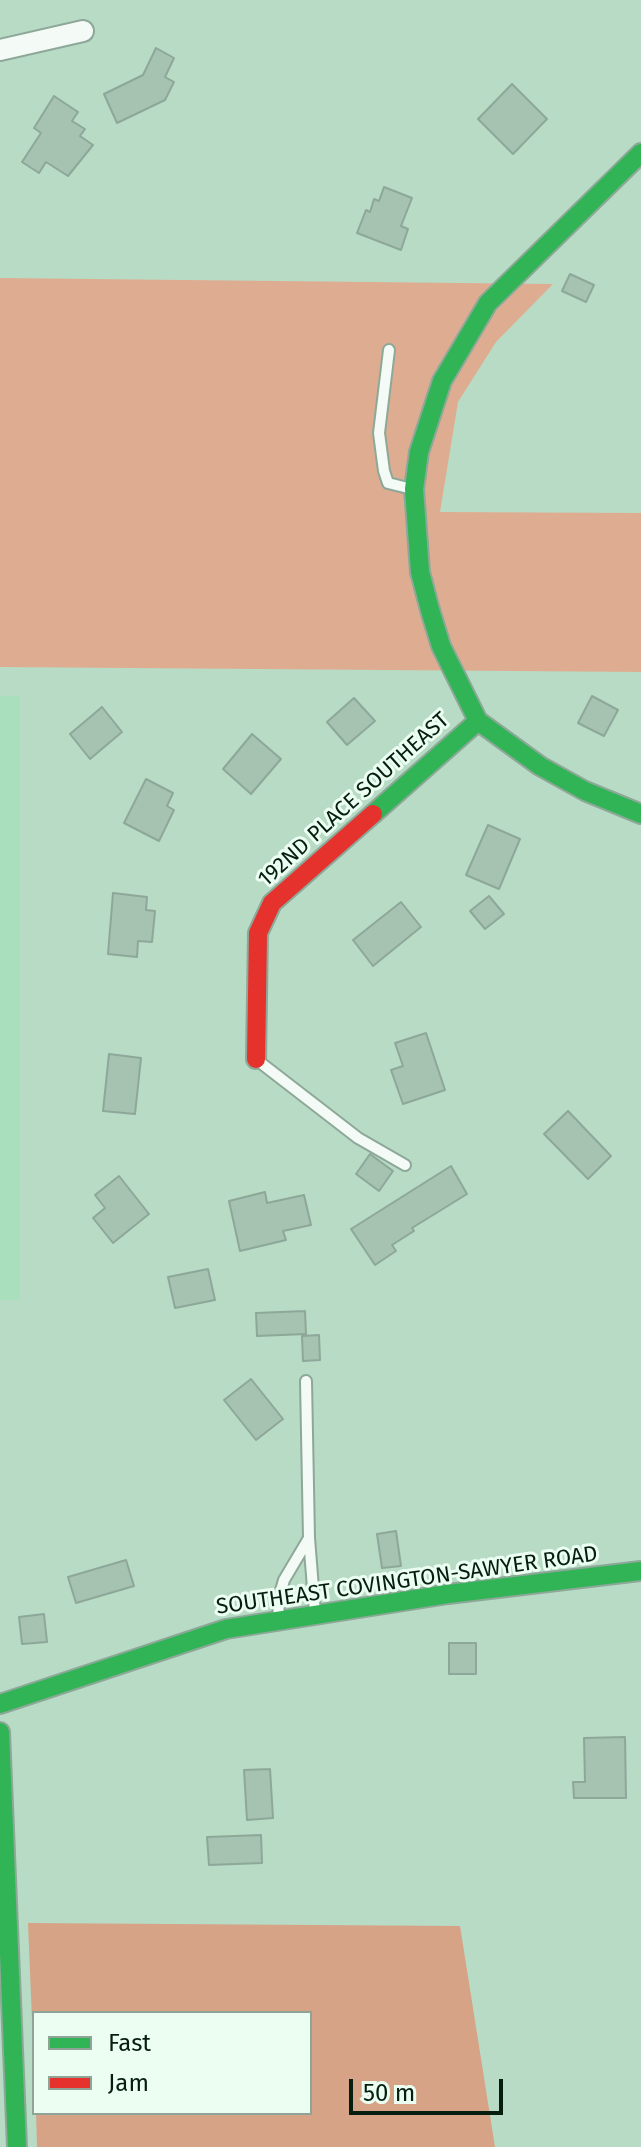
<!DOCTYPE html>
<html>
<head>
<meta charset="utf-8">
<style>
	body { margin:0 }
	#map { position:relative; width:641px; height:2147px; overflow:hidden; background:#b8dbc5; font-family:"Fira Sans",sans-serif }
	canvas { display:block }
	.legend { position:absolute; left:32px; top:2011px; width:280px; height:104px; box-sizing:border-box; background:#ebfef1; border:2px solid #8fa497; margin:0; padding:10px 14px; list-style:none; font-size:24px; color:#051e10 }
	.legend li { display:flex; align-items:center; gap:16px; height:40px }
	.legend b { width:40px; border:2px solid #8fa497 }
	.scale { position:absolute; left:349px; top:2079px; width:154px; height:36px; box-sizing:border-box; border:4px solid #051e10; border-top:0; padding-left:10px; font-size:24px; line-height:28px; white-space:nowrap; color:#051e10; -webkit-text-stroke:6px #ebfef1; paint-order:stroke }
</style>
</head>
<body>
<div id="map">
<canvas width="641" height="2147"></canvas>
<ul class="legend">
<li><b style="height:10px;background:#30b455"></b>Fast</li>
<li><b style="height:10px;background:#e5322d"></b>Jam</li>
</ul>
<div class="scale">50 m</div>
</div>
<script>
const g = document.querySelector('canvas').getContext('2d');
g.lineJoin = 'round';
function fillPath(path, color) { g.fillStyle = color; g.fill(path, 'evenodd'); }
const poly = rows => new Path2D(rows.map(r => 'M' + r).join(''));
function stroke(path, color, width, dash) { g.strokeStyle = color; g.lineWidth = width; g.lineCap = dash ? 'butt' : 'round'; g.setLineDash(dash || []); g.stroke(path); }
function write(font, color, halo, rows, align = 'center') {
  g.font = font + ' "Fira Sans",sans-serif'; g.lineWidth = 6; g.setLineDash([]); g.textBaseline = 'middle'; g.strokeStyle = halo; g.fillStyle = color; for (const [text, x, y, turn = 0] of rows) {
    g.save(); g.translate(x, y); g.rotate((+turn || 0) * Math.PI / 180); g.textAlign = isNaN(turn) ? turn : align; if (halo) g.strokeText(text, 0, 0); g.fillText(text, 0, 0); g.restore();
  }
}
fillPath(poly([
	[0,696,20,696,20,1300,0,1300]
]), '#a9dfbd');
fillPath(poly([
	[0,278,553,284,496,342,458,402,440,512,641,513,641,672,0,667]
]), '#dead91');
fillPath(poly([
	[28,1923,460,1926,495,2147,37,2147,36,2113,310,2113,310,2013,34,2013,34,2069]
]), '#d6a387');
const building = poly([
	[156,48,174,58,165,77,174,82,165,100,117,123,104,94,143,75,156,48],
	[512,84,547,119,513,154,478,119,512,84],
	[54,96,78,112,72,121,85,129,80,136,93,145,68,176,46,162,39,173,22,162,41,133,34,128,54,96],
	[384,187,412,198,401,226,408,229,401,250,357,233,366,210,370,212,374,199,379,201,384,187],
	[570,274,594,285,586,302,562,291,570,274],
	[592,696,618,710,604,736,578,723,592,696],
	[354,698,375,721,347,745,327,722,354,698],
	[102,707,122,732,90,759,70,734,102,707],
	[252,734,281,759,251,794,223,769,252,734],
	[146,779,173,793,167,806,174,810,159,841,124,823,146,779],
	[488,825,520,839,499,889,466,875,488,825],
	[113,893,147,897,146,910,155,911,152,942,138,941,137,957,108,954,113,893],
	[489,896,504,914,485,929,470,911,489,896],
	[401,902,421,927,373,966,353,940,401,902],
	[426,1033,445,1090,403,1104,391,1070,403,1066,395,1043,426,1033],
	[109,1054,141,1058,135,1114,103,1111,109,1054],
	[568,1111,611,1156,588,1179,544,1134,568,1111],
	[370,1154,393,1171,379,1191,356,1174,370,1154],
	[451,1166,467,1194,412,1228,414,1231,392,1245,396,1251,375,1265,351,1229,451,1166],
	[119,1176,149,1214,113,1243,93,1218,105,1208,95,1195,119,1176],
	[265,1192,267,1203,304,1195,311,1225,283,1231,286,1240,240,1251,229,1201,265,1192],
	[208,1269,215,1300,175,1308,168,1277,208,1269],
	[305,1311,306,1334,257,1336,256,1313,305,1311],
	[319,1335,320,1360,303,1361,302,1336,319,1335],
	[251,1379,283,1419,256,1440,224,1400,251,1379],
	[396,1531,401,1566,382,1568,377,1534,396,1531],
	[126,1560,134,1586,76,1603,68,1577,126,1560],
	[44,1614,47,1642,22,1644,19,1617,44,1614],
	[449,1643,476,1643,476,1674,449,1674,449,1643],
	[625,1737,626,1798,574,1798,573,1782,585,1782,584,1738,625,1737],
	[270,1769,273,1818,247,1820,244,1770,270,1769],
	[261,1835,262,1863,209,1865,207,1837,261,1835]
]);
fillPath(building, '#a6c2b1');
stroke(building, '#8da898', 2);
const lane = poly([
	[389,350,379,433,384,471,388,483,412,489],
	[257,1060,358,1138,405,1165],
	[306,1381,309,1538],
	[279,1619,278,1601,284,1580,309,1538,315,1613]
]);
const street = poly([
	[0,50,83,31]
]);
const fast = poly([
	[641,153,488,303,442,381,419,452,414,489,420,572,430,610,441,646,478,721,540,766,585,791,641,814],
	[373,814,478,721],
	[0,1704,226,1629,448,1594,641,1571],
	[0,1732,17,2147]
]);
const jam = poly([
	[256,1059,258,933,272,903,373,814]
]);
stroke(lane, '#8da898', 14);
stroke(street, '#8da898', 24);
stroke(fast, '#8da898', 22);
stroke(jam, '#8da898', 22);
stroke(lane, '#f4faf6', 10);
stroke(street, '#f4faf6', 20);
stroke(fast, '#30b455', 18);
stroke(jam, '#e5322d', 18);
write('22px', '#051e10', '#ebfef1', [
	["192ND PLACE SOUTHEAST",354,800,-42],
	["SOUTHEAST COVINGTON-SAWYER ROAD",407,1581,-8]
]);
</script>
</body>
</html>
